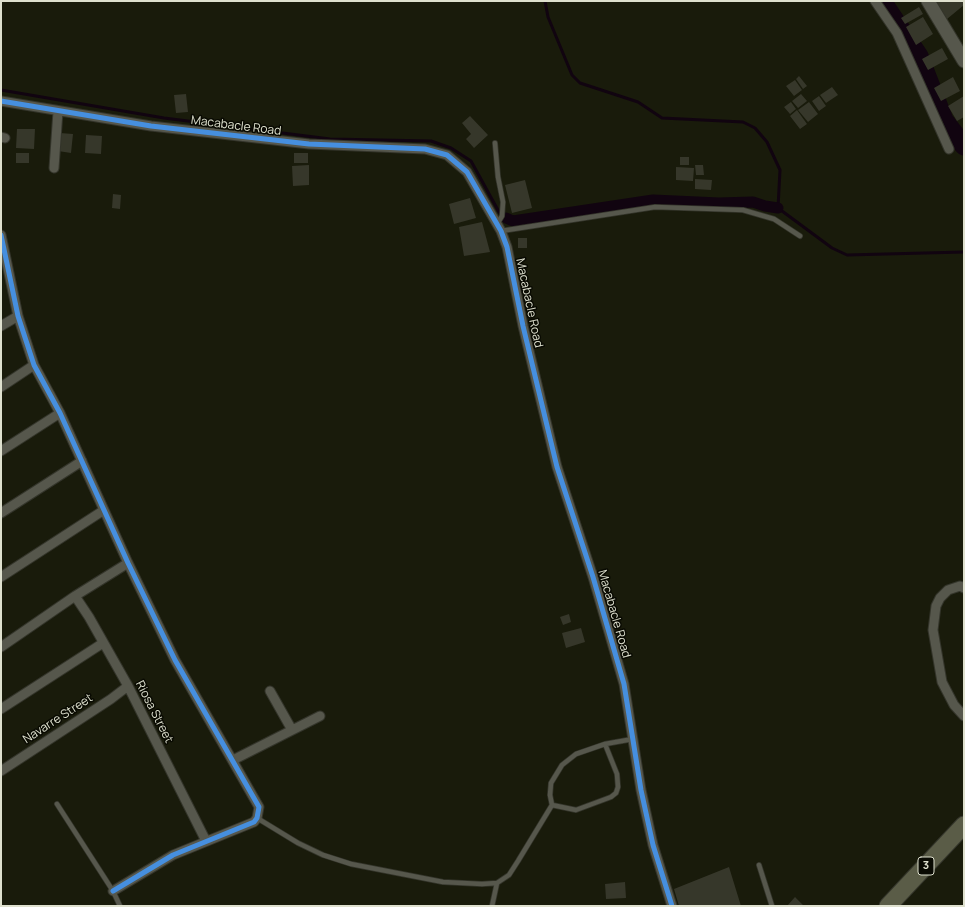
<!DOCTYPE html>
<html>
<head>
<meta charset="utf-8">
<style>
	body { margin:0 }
	#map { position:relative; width:965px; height:907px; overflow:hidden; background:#191b0b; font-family:Manrope,sans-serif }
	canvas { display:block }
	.frame { position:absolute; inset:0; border:2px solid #dee0ce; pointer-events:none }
</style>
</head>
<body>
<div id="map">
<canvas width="965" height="907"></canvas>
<div class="frame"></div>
</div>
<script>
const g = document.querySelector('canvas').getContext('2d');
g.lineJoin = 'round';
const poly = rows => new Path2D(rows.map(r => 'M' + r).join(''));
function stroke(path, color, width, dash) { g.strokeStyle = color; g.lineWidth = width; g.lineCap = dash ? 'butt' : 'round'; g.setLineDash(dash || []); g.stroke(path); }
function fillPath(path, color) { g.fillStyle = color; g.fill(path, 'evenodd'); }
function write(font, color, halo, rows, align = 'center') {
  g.font = font + ' Manrope,sans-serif'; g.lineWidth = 3; g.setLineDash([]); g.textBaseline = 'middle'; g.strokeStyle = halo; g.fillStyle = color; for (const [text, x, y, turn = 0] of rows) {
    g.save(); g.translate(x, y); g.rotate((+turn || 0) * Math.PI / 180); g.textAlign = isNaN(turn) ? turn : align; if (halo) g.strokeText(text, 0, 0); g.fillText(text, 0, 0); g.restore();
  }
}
stroke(poly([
	[545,1,548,17,572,75,580,83,638,102,662,118,743,122,755,128,767,142,780,170,778,208,832,248,847,255,964,252],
	[1,90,164,118,330,139,431,141,451,148,471,161,499,212,506,218],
	[653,200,692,203]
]), '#110410', 3);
stroke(poly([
	[506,218,513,221,653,200,719,203,753,202,765,206,778,208]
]), '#110410', 11);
stroke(poly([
	[882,1,919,56,944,120,964,146]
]), '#110410', 19);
fillPath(poly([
	[933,1,964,1,964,5,947,19],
	[919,7,923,14,905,24,901,18],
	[923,17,933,34,916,45,906,27],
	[942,48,948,59,928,70,922,59],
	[799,76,807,86,803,89,796,79],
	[953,77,960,91,941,101,934,88],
	[795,80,802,90,794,96,786,86],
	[832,87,838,95,826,103,820,95],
	[186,94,188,112,176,113,174,95],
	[801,94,807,101,798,108,792,101],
	[819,96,826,106,819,111,812,101],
	[964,96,964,117,957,121,948,106],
	[791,102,796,109,790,114,784,107],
	[809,102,818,114,808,122,798,110],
	[797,110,807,124,800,129,790,116],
	[470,116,488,135,474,148,466,139,471,134,462,123],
	[17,129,35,129,34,149,16,148],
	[60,133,73,134,71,153,58,151],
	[86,135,102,136,101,154,85,153],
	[16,153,29,153,29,163,16,163],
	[294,153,308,153,308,163,294,163],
	[680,157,689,157,689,165,680,165],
	[309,165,309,185,293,186,292,166],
	[695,165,703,165,704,175,696,175],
	[676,167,694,168,693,181,676,180],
	[695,179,712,180,711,190,695,189],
	[525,180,532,208,512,213,505,185],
	[113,194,121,195,120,209,112,208],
	[470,198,476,218,454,224,449,204],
	[482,222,490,252,464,256,459,227],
	[518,238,527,238,527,248,518,248],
	[569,614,571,622,563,625,560,617],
	[581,628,585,642,566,648,562,633],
	[729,867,741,906,679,906,674,889],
	[625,882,626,898,606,899,605,884],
	[795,897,804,906,787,906]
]), '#36372a');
const lane = poly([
	[495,143,498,177,503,202,502,216,499,221,496,222],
	[501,231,655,207,743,210,774,219,800,236],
	[57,804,113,891,120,906],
	[552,805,576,810,611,797,616,793,618,787,617,774,605,744],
	[257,818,298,843,323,855,351,864,443,882,482,884,497,883,509,875,518,861,552,805,550,795,551,783,562,765,576,754,605,744,633,739],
	[759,865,772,906],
	[492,906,497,883]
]);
const street = poly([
	[875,1,897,33,949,149],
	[1,101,151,126,309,144,425,149,447,155,467,172,501,231,507,247,523,326,557,467,593,577,624,684,641,790,653,845,672,906],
	[1,137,5,138],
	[54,168,58,111],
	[1,235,18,316,34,365,60,413,128,563,175,660,259,807,257,818,254,822,173,855,113,891],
	[1,326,18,316],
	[1,387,34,365],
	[1,451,60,413],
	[1,513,82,461],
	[1,577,104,510],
	[964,588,960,586,948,590,940,598,936,606,933,630,942,682,954,705,964,716],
	[75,596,89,617,128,686,206,841],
	[1,647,75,596,128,563],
	[270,691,292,730],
	[1,709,103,643],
	[233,760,320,716],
	[1,771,111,699,128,686]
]);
const secondary = poly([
	[928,1,964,61]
]);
const highway = poly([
	[888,906,964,825]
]);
stroke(lane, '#34352b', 6);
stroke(street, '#34352b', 11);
stroke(secondary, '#34352b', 15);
stroke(highway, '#34352b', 19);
stroke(lane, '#56574c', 4.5);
stroke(street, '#56574c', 9);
stroke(secondary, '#56574c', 13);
stroke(highway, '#5a5c47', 17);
stroke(poly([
	[1,101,151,126,309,144,425,149,447,155,467,172,501,231,507,247,523,326,557,467,593,577,624,684,641,790,653,845,672,906],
	[1,235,18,316,34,365,60,413,128,563,175,660,259,807,257,818,254,822,173,855,113,891]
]), '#468fdf', 5);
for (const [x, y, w] of [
	[926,866,16]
]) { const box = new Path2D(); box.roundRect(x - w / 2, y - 9, w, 18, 3); g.fillStyle = '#090a02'; g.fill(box); stroke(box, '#dee0ce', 1); }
write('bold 11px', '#dee0ce', null, [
	["3",926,866]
]);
write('12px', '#dee0ce', '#090a02', [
	["Macabacle Road",236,126,7],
	["Macabacle Road",529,303,78],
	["Macabacle Road",614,614,74],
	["Riosa Street",154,712,63],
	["Navarre Street",58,719,-33]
]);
</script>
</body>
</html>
